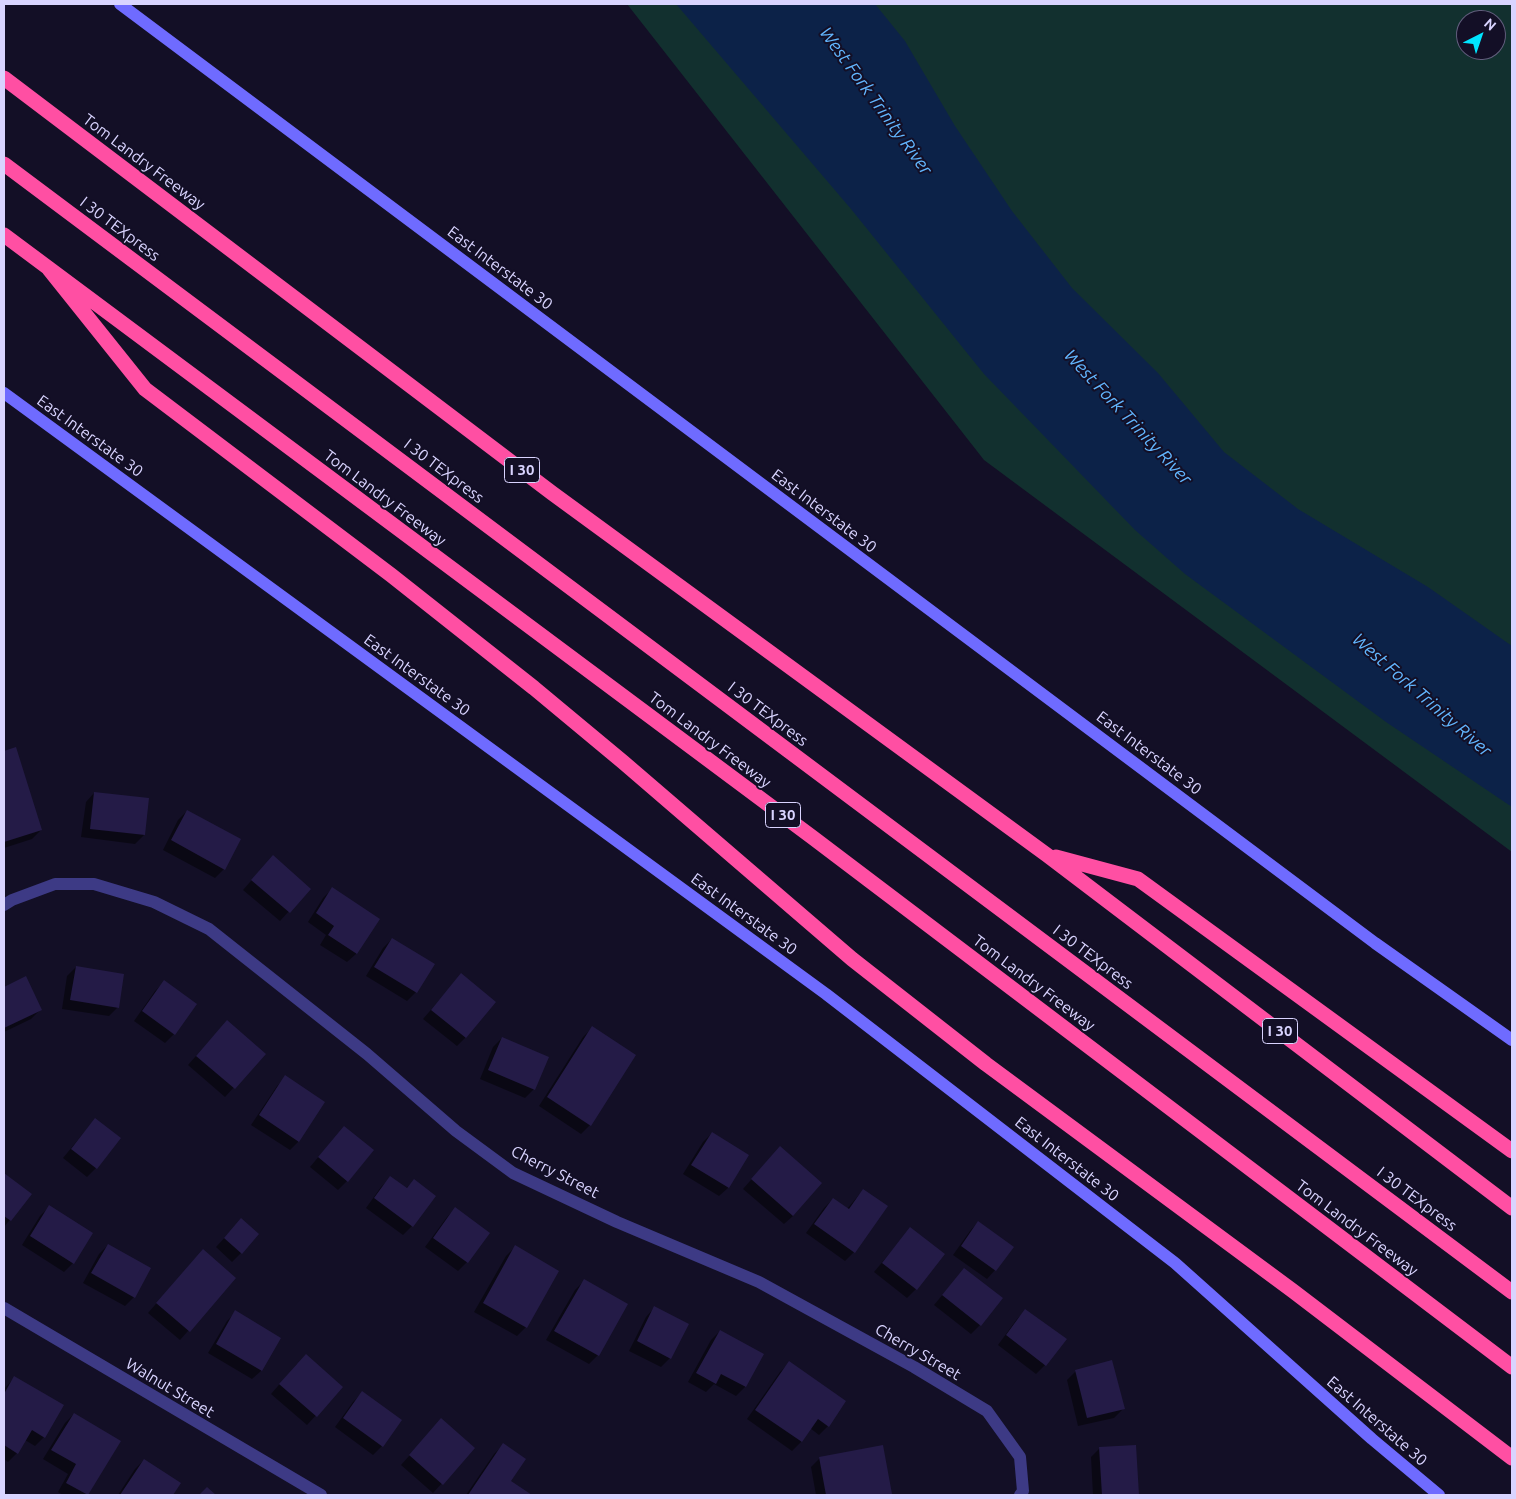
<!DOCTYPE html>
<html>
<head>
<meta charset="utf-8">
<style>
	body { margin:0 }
	#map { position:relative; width:1516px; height:1499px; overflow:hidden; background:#130f26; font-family:Ubuntu,sans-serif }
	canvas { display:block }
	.frame { position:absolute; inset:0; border:5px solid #d9d4ff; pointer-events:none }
	.north { position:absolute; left:1456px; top:10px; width:50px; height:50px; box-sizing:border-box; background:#130f26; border:1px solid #625e7d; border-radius:50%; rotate:41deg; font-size:14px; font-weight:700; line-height:20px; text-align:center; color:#d9d4ff }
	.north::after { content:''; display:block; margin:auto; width:18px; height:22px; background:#00e5ff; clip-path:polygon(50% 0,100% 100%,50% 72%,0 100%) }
</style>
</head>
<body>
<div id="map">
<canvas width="1516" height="1499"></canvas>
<div class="frame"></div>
<div class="north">N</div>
</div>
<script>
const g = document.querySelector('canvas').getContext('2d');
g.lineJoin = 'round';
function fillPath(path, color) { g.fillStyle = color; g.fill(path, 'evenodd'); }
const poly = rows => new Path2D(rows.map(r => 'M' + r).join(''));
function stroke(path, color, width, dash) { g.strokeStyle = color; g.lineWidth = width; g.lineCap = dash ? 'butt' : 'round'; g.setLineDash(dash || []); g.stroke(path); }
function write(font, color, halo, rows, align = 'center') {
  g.font = font + ' Ubuntu,sans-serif'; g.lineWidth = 4; g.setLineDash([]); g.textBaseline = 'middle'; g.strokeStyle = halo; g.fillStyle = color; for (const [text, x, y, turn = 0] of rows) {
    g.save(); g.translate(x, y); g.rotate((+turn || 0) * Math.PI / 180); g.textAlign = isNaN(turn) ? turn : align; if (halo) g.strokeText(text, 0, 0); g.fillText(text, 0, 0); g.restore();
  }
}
fillPath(poly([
	[627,4,1512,4,1512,852,984,460],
	[1466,20,1496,20,1496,50,1466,50]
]), '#12302f');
fillPath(poly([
	[676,4,875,4,905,41,955,126,1012,211,1072,288,1158,373,1224,452,1298,509,1428,587,1512,646,1512,807,1386,722,1185,574,1135,530,984,374,851,209]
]), '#0c2248');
fillPath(poly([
	[15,749,41,830,32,839,4,848,4,752],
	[94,793,144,835,135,844,81,837,86,802],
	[187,811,240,840,224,869,215,878,163,850,178,820],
	[264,866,309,889,280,921,243,890],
	[332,889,379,919,356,954,347,962,320,945,326,935,308,922,323,898],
	[392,939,416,992,407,1001,366,976,383,948],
	[76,967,118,1007,109,1016,62,1009,67,976],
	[461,975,466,1037,457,1046,423,1019],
	[25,978,40,1010,31,1019,4,1032,4,988],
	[164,982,174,1034,165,1043,134,1021,155,991],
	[592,1028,590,1125,581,1134,539,1106,583,1037],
	[218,1031,264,1054,225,1097,188,1065],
	[502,1038,534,1089,525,1098,480,1079,493,1047],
	[286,1077,299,1141,290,1150,251,1125,277,1086],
	[95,1119,96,1168,87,1177,63,1158],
	[712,1133,748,1155,728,1188,719,1196,683,1174,703,1142],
	[335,1137,347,1181,338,1190,310,1167],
	[771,1157,793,1216,784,1224,743,1189],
	[4,1175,30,1195,4,1227],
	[390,1178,405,1189,414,1181,412,1226,403,1235,366,1208,381,1187],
	[863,1190,854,1252,845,1261,806,1233,824,1208,833,1199,847,1209],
	[49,1207,73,1263,64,1272,22,1245,40,1216],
	[455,1209,467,1262,458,1271,425,1247,447,1217],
	[241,1220,241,1253,232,1262,216,1247],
	[978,1222,995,1270,987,1279,953,1255,970,1231],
	[910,1229,916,1289,907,1298,874,1272],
	[108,1245,150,1269,134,1297,125,1306,83,1283,99,1254],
	[515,1247,526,1327,517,1336,474,1312,506,1256],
	[194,1260,235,1278,180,1340,148,1313],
	[964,1269,980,1325,971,1334,934,1305],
	[584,1281,598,1355,589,1364,546,1340,575,1290],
	[654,1308,670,1358,661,1367,629,1351,646,1317],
	[1026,1310,1045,1365,1036,1374,998,1345,1017,1319],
	[236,1312,280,1338,261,1371,252,1379,208,1353,227,1321],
	[720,1331,763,1355,745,1387,736,1396,714,1384,706,1392,688,1382,711,1340],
	[789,1363,828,1426,819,1435,810,1428,801,1442,792,1451,747,1419,780,1372],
	[297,1364,342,1387,307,1425,271,1394],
	[1076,1371,1123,1409,1114,1418,1078,1426,1067,1380],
	[14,1378,44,1437,35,1446,25,1440,17,1453,8,1462,4,1459,4,1389],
	[362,1393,382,1446,373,1455,335,1427,353,1402],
	[74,1414,119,1442,87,1495,63,1495,58,1492,68,1474,43,1459,65,1423],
	[433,1429,474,1448,433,1493,401,1465],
	[503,1445,510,1482,529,1495,466,1495,494,1454],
	[1100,1448,1138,1494,1136,1495,1093,1495,1091,1457],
	[820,1458,890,1494,889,1495,816,1495,811,1467],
	[144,1460,179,1484,172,1495,118,1495,135,1469]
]), '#0007');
fillPath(poly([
	[16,747,42,830,4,842,4,751],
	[94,792,149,798,145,835,90,829],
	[187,810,241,839,225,870,171,840],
	[273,855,311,889,290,913,251,880],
	[332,887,380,919,357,954,328,935,334,926,316,913],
	[392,938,435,964,417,993,374,967],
	[76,966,124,974,119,1008,70,1000],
	[461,973,496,1002,466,1038,431,1010],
	[26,976,42,1010,4,1028,4,987],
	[164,980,197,1004,175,1035,142,1011],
	[227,1020,266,1054,235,1089,196,1056],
	[592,1026,636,1055,591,1126,547,1097],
	[502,1037,549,1057,535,1090,488,1070],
	[285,1075,325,1102,299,1142,259,1115],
	[95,1118,121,1138,97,1169,71,1149],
	[344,1126,374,1150,348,1182,318,1157],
	[712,1132,749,1155,729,1188,691,1165],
	[780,1146,822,1183,793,1216,751,1179],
	[4,1173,32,1194,11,1221,4,1216],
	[390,1176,407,1188,414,1179,436,1196,413,1227,374,1198],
	[863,1189,888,1206,855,1253,814,1224,833,1198,849,1209],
	[49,1205,93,1233,74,1264,30,1236],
	[455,1207,490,1233,468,1263,433,1238],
	[241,1218,259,1234,242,1254,224,1238],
	[978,1221,1014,1247,996,1271,961,1246],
	[910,1227,945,1254,917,1290,882,1263],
	[108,1244,151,1268,135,1298,91,1273],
	[515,1245,559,1271,527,1328,483,1303],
	[203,1249,236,1278,190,1332,156,1303],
	[964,1268,1003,1298,981,1326,942,1295],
	[584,1279,628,1304,599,1356,554,1331],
	[654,1306,689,1324,671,1359,637,1341],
	[1025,1309,1067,1339,1046,1366,1006,1335],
	[235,1310,281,1338,262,1371,216,1344],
	[720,1330,764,1354,746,1387,721,1374,716,1384,696,1373],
	[306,1354,343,1387,317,1417,279,1384],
	[1112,1360,1125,1409,1087,1418,1075,1370],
	[789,1361,846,1401,829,1427,818,1419,802,1442,755,1410],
	[14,1376,64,1405,45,1438,32,1430,18,1454,4,1445,4,1394],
	[362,1391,402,1420,383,1447,343,1418],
	[74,1413,121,1441,88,1495,66,1483,76,1464,51,1450],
	[441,1418,475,1448,443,1485,409,1455],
	[503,1443,526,1459,511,1481,532,1495,468,1495],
	[883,1445,892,1494,826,1495,819,1457],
	[1136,1445,1139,1495,1102,1495,1099,1447],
	[144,1459,181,1483,173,1495,120,1495],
	[207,1487,216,1495,199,1495]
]), '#241b47');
stroke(poly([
	[4,905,12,900,55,884,94,884,154,902,209,929,367,1054,456,1131,513,1173,617,1222,759,1282,914,1367,987,1411,1020,1457,1023,1491,1020,1495],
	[4,1308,321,1495]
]), '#3d3a85', 12);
stroke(poly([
	[120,4,1375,943,1512,1040],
	[4,393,826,994,1175,1263,1372,1439,1439,1495]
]), '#6f6bff', 12);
stroke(poly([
	[4,78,552,493,1047,855,1512,1208],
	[4,164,1512,1292],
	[4,235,812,837,1512,1367],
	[49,269,145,389,391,575,534,688,623,762,852,959,986,1064,1293,1291,1512,1458],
	[1056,857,1138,879,1512,1151]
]), '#ff4fa3', 15);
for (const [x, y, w] of [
	[522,470,35],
	[783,815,35],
	[1280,1031,35]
]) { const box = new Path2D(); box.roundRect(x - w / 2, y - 12.5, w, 25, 4); g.fillStyle = '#130f26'; g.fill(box); stroke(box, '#d9d4ff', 1); }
write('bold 15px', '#d9d4ff', null, [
	["I 30",522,470],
	["I 30",783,815],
	["I 30",1280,1031]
]);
write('16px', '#d9d4ff', '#130f26', [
	["Tom Landry Freeway",144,162,37],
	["I 30 TEXpress",120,229,37],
	["East Interstate 30",500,268,37],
	["East Interstate 30",90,436,36],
	["I 30 TEXpress",444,471,37],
	["Tom Landry Freeway",385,498,37],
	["East Interstate 30",824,511,37],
	["East Interstate 30",417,675,36],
	["I 30 TEXpress",768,714,37],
	["Tom Landry Freeway",710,740,37],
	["East Interstate 30",1149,753,37],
	["East Interstate 30",744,914,36],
	["I 30 TEXpress",1093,957,37],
	["Tom Landry Freeway",1034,983,37],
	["East Interstate 30",1067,1159,38],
	["Cherry Street",555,1172,27],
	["I 30 TEXpress",1417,1199,37],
	["Tom Landry Freeway",1357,1228,37],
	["Cherry Street",918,1352,30],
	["Walnut Street",170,1388,31],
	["East Interstate 30",1377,1421,41]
]);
write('italic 18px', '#62b6ff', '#130f26', [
	["West Fork Trinity River",876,101,54],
	["West Fork Trinity River",1128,417,47],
	["West Fork Trinity River",1422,695,41]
]);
</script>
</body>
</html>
